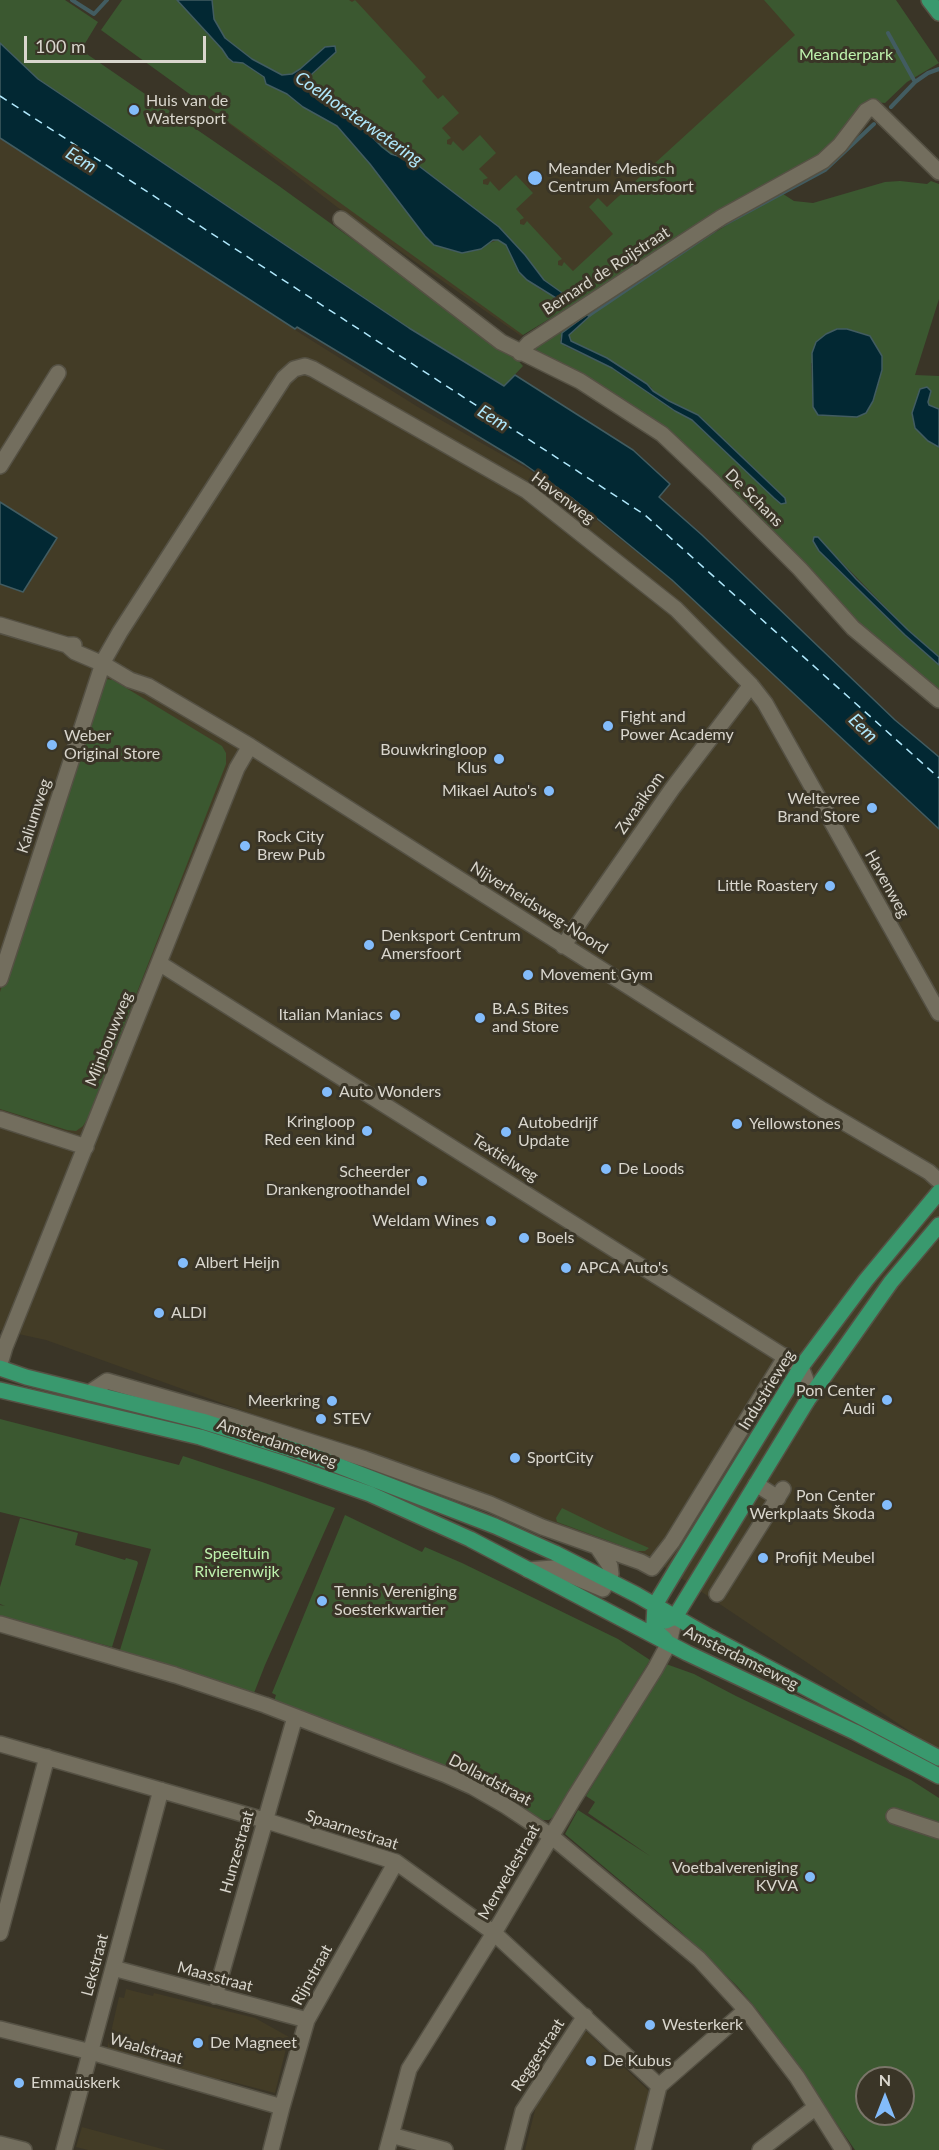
<!DOCTYPE html>
<html>
<head>
<meta charset="utf-8">
<style>
	body { margin:0 }
	#map { position:relative; width:939px; height:2150px; overflow:hidden; background:#3a3527; font-family:Lato,sans-serif }
	canvas { display:block }
	.north { position:absolute; left:855px; top:2066px; width:60px; height:60px; box-sizing:border-box; background:#3a3527; border:2px solid #7a7569; border-radius:50%; rotate:0deg; font-size:16px; font-weight:700; line-height:24px; text-align:center; color:#d9d6cd }
	.north::after { content:''; display:block; margin:auto; width:21px; height:27px; background:#83bcfb; clip-path:polygon(50% 0,100% 100%,50% 72%,0 100%) }
	.scale { position:absolute; left:24px; top:36px; width:182px; height:27px; box-sizing:border-box; border:3px solid #d9d6cd; border-top:0; padding-left:8px; font-size:18px; line-height:21px; white-space:nowrap; color:#d9d6cd; -webkit-text-stroke:4px #3a3527; paint-order:stroke }
</style>
</head>
<body>
<div id="map">
<canvas width="939" height="2150"></canvas>
<div class="north">N</div>
<div class="scale">100 m</div>
</div>
<script>
const g = document.querySelector('canvas').getContext('2d');
g.lineJoin = 'round';
function fillPath(path, color) { g.fillStyle = color; g.fill(path, 'evenodd'); }
const poly = rows => new Path2D(rows.map(r => 'M' + r).join(''));
function stroke(path, color, width, dash) { g.strokeStyle = color; g.lineWidth = width; g.lineCap = dash ? 'butt' : 'round'; g.setLineDash(dash || []); g.stroke(path); }
function write(font, color, halo, rows, align = 'center') {
  g.font = font + ' Lato,sans-serif'; g.lineWidth = 6; g.setLineDash([]); g.textBaseline = 'middle'; g.strokeStyle = halo; g.fillStyle = color; for (const [text, x, y, turn = 0] of rows) {
    g.save(); g.translate(x, y); g.rotate((+turn || 0) * Math.PI / 180); g.textAlign = isNaN(turn) ? turn : align; if (halo) g.strokeText(text, 0, 0); g.fillText(text, 0, 0); g.restore();
  }
}
fillPath(poly([
	[125,0,859,0,602,285,521,336,337,207,105,28],
	[0,138,303,335,418,407,529,470,566,496,672,580,939,829,939,1751,648,1556,46,1340,0,1330,0,584,23,592,57,538,0,502],
	[126,1989,153,1996,154,1993,255,2018,289,2037,275,2093,221,2079,219,2082,107,2050,119,1997,124,1998],
	[585,2030,650,2092,635,2150,525,2150,536,2106],
	[82,2127,166,2150,88,2150,76,2147]
]), '#433c26');
fillPath(poly([
	[0,0,65,0,98,22,81,50,279,186,515,357,523,366,504,386,409,328,38,79,0,43],
	[122,0,177,0,222,49,228,58,233,62,243,63,264,77,266,84,287,94,303,107,337,126,370,164,425,236,434,245,462,253,498,240,506,245,519,272,541,290,559,299,568,297,544,280,525,255,499,227,411,160,391,154,382,147,365,130,313,94,308,83,312,75,336,52,312,60,292,74,282,75,273,72,252,59,225,38,214,19,212,0,349,0,352,2,355,0,426,77,422,81,438,99,443,95,459,113,442,128,451,138,447,140,447,144,451,145,453,141,463,151,480,135,496,153,479,169,488,178,483,180,483,184,488,185,490,181,499,191,516,175,533,193,516,209,524,218,520,220,520,224,524,225,527,221,562,259,558,261,558,265,562,266,564,262,573,271,613,234,589,207,598,198,607,207,795,35,764,0,896,0,939,63,907,82,885,103,873,102,817,161,721,214,523,335,101,30],
	[900,181,927,184,931,181,939,184,939,299,915,375,939,376,939,409,929,406,928,402,930,396,912,413,915,428,928,441,939,447,939,657,908,630,820,540,813,541,819,551,905,635,939,665,939,696,885,651,717,481,537,354,534,348,643,277,780,192,794,201,813,203,885,182],
	[589,313,591,315,569,335,571,341,651,387,653,391,674,405,698,415,785,498,781,504,692,420,675,411,612,368,565,346,560,340,562,333],
	[811,363,882,370,873,401,813,407],
	[106,679,113,680,222,746,226,753,226,764,88,1118,83,1126,76,1131,67,1130,0,1109,0,992,100,683],
	[0,1419,179,1465,183,1456,262,1482,335,1508,265,1665,254,1693,120,1650,151,1549,0,1512],
	[562,1508,605,1529,649,1548,645,1551,636,1551,557,1522,556,1518],
	[345,1515,422,1552,425,1547,462,1563,618,1639,650,1660,554,1816,549,1820,543,1820,535,1817,446,1768,407,1750,274,1701,276,1695,272,1693],
	[20,1518,78,1533,75,1545,125,1560,126,1558,137,1561,138,1563,112,1647,0,1616,0,1605,5,1606,0,1604,0,1587],
	[666,1664,694,1674,736,1696,911,1780,939,1798,939,2150,855,2150,759,2012,737,1986,679,1930,565,1834,578,1810,650,1856,588,1813,595,1802,586,1796],
	[867,2078,903,2078,903,2114,867,2114]
]), '#3b5830');
const water = poly([
	[177,0,212,0,214,19,225,38,252,59,282,75,292,74,300,69,325,47,335,46,336,52,312,74,308,82,313,94,365,130,382,147,391,154,411,160,499,227,525,255,544,280,568,297,569,300,564,303,527,280,519,272,506,245,498,240,493,240,481,249,462,253,434,245,425,236,370,164,337,126,303,107,287,94,266,84,264,77,243,63,233,62,228,58,222,49,177,0],
	[0,43,38,79,409,328,504,386,515,375,633,450,670,484,659,497,702,535,895,720,939,757,939,829,672,580,572,498,524,464,297,327,295,329,0,138,0,43],
	[589,313,591,315,569,335,571,341,607,358,647,384,653,391,669,401,698,415,785,498,786,503,781,504,774,498,692,420,675,411,612,368,561,343,562,333,589,313],
	[837,329,847,329,870,336,882,356,882,370,873,401,866,413,857,417,818,415,813,407,812,353,816,342,826,334,837,329],
	[927,387,931,391,928,402,929,405,939,409,939,447,928,441,915,428,912,413,920,389,927,387],
	[0,502,57,538,23,592,0,584,0,502],
	[814,537,818,537,856,579,908,630,939,657,939,665,905,635,819,551,813,541,814,537]
]);
fillPath(water, '#022833');
stroke(water, '#425c61', 1.5);
stroke(poly([
	[72,0,94,14,107,0],
	[888,33,915,82,891,107],
	[915,82,928,73,939,69],
	[721,226,825,170,874,124],
	[589,315,715,230]
]), '#425c61', 4);
stroke(poly([
	[0,96,645,515,939,778]
]), '#b0e8fc', 1.5, [8, 6]);
const minor = poly([
	[341,219,501,342,580,381,662,434,714,483,800,569,853,628,939,700],
	[520,353,529,343,722,217,823,161,840,145,866,111,873,107,939,172],
	[0,466,58,373],
	[0,625,67,645,74,645],
	[67,645,75,652,103,664,130,680,148,686,250,746,823,1110,929,1172,939,1181],
	[563,946,672,789,751,685],
	[159,963,801,1367,806,1380,807,1401],
	[0,979,104,660,120,632,284,378,294,369,305,366,313,369,527,491,676,609,751,685,765,703,939,1013],
	[0,1119,86,1147],
	[0,1364,5,1347,237,768,250,746],
	[89,1393,107,1381,236,1418,365,1459,490,1504,542,1527,641,1562,652,1568,672,1542,786,1356],
	[756,1484,778,1498],
	[528,1570,553,1568,603,1589,611,1574,610,1566,598,1548],
	[717,1594,783,1489],
	[0,1624,175,1675,265,1705,444,1774,473,1787,506,1806,551,1836,699,1959,746,2010,797,2077,843,2150],
	[0,1744,264,1820,396,1862,494,1933,659,2086],
	[894,1816,939,1831],
	[0,1933,47,1757],
	[113,1968,307,2020],
	[215,1996,295,1717],
	[0,2029,91,2052,282,2107],
	[391,2135,445,2150],
	[0,2144,24,2150],
	[64,2150,161,1790],
	[271,2150,282,2107,307,2020,396,1862],
	[387,2150,409,2069,494,1933,574,1798,655,1669,669,1643,675,1617],
	[513,2150,523,2111,585,2016],
	[643,2150,659,2086,746,2010],
	[760,2150,816,2107]
]);
const major = poly([
	[929,0,939,13],
	[0,1368,26,1377,202,1421,313,1456,495,1526,555,1553,637,1595,710,1637,939,1758],
	[0,1390,200,1437,285,1464,370,1494,470,1539,687,1653,855,1732,939,1776],
	[666,1621,675,1617,807,1401,891,1282,939,1225],
	[665,1639,656,1631,654,1623,655,1605,679,1565,801,1367,866,1280,939,1192]
]);
stroke(minor, '#555144', 18);
stroke(major, '#555144', 18);
stroke(minor, '#736e5e', 15);
stroke(major, '#39996e', 15);
for (const [x, y, r, color] of [
	[134,110,6,"#83bcfb"],
	[535,178,8,"#83bcfb"],
	[608,726,6,"#83bcfb"],
	[52,745,6,"#83bcfb"],
	[499,759,6,"#83bcfb"],
	[549,791,6,"#83bcfb"],
	[872,808,6,"#83bcfb"],
	[245,846,6,"#83bcfb"],
	[830,886,6,"#83bcfb"],
	[369,945,6,"#83bcfb"],
	[528,975,6,"#83bcfb"],
	[395,1015,6,"#83bcfb"],
	[480,1018,6,"#83bcfb"],
	[327,1092,6,"#83bcfb"],
	[737,1124,6,"#83bcfb"],
	[367,1131,6,"#83bcfb"],
	[506,1132,6,"#83bcfb"],
	[606,1169,6,"#83bcfb"],
	[422,1181,6,"#83bcfb"],
	[491,1221,6,"#83bcfb"],
	[524,1238,6,"#83bcfb"],
	[183,1263,6,"#83bcfb"],
	[566,1268,6,"#83bcfb"],
	[159,1313,6,"#83bcfb"],
	[887,1400,6,"#83bcfb"],
	[332,1401,6,"#83bcfb"],
	[321,1419,6,"#83bcfb"],
	[515,1458,6,"#83bcfb"],
	[887,1505,6,"#83bcfb"],
	[763,1558,6,"#83bcfb"],
	[322,1601,6,"#83bcfb"],
	[810,1877,6,"#83bcfb"],
	[650,2025,6,"#83bcfb"],
	[198,2043,6,"#83bcfb"],
	[591,2061,6,"#83bcfb"],
	[19,2083,6,"#83bcfb"]
]) { const dot = new Path2D(); dot.arc(x, y, r, 0, 2 * Math.PI); g.fillStyle = color; g.fill(dot); stroke(dot, '#3a3527', 2); }
write('16px', '#bef2ad', '#3a3527', [
	["Meanderpark",846,55],
	["Speeltuin",237,1554],
	["Rivierenwijk",237,1572]
]);
write('16px', '#d9d6cd', '#3a3527', [
	["Huis van de",146,101],
	["Watersport",146,119],
	["Meander Medisch",548,169],
	["Centrum Amersfoort",548,187],
	["Fight and",620,717],
	["Power Academy",620,735],
	["Weber",64,736],
	["Original Store",64,754],
	["Bouwkringloop",487,750,"right"],
	["Klus",487,768,"right"],
	["Mikael Auto's",537,791,"right"],
	["Weltevree",860,799,"right"],
	["Brand Store",860,817,"right"],
	["Rock City",257,837],
	["Brew Pub",257,855],
	["Little Roastery",818,886,"right"],
	["Denksport Centrum",381,936],
	["Amersfoort",381,954],
	["Movement Gym",540,975],
	["B.A.S Bites",492,1009],
	["and Store",492,1027],
	["Italian Maniacs",383,1015,"right"],
	["Auto Wonders",339,1092],
	["Kringloop",355,1122,"right"],
	["Red een kind",355,1140,"right"],
	["Autobedrijf",518,1123],
	["Update",518,1141],
	["Yellowstones",749,1124],
	["De Loods",618,1169],
	["Scheerder",410,1172,"right"],
	["Drankengroothandel",410,1190,"right"],
	["Weldam Wines",479,1221,"right"],
	["Boels",536,1238],
	["Albert Heijn",195,1263],
	["APCA Auto's",578,1268],
	["ALDI",171,1313],
	["Pon Center",875,1391,"right"],
	["Audi",875,1409,"right"],
	["Meerkring",320,1401,"right"],
	["STEV",333,1419],
	["SportCity",527,1458],
	["Pon Center",875,1496,"right"],
	["Werkplaats Škoda",875,1514,"right"],
	["Profijt Meubel",775,1558],
	["Tennis Vereniging",334,1592],
	["Soesterkwartier",334,1610],
	["Voetbalvereniging",798,1868,"right"],
	["KVVA",798,1886,"right"],
	["Westerkerk",662,2025],
	["De Magneet",210,2043],
	["De Kubus",603,2061],
	["Emmaüskerk",31,2083]
], 'left');
write('16px', '#d9d6cd', '#3a3527', [
	["Bernard de Roijstraat",606,271,-33],
	["Havenweg",563,498,37],
	["De Schans",754,498,45],
	["Zwaaikom",640,803,-55],
	["Kaliumweg",34,816,-72],
	["Havenweg",887,884,61],
	["Nijverheidsweg-Noord",539,908,32],
	["Mijnbouwweg",109,1039,-68],
	["Textielweg",505,1158,32],
	["Industrieweg",767,1390,-58],
	["Amsterdamseweg",277,1443,18],
	["Amsterdamseweg",741,1658,26],
	["Dollardstraat",490,1780,28],
	["Spaarnestraat",352,1830,18],
	["Hunzestraat",237,1852,-74],
	["Merwedestraat",509,1872,-60],
	["Lekstraat",95,1965,-75],
	["Rijnstraat",312,1975,-61],
	["Maasstraat",215,1977,15],
	["Waalstraat",146,2049,16],
	["Reggestraat",538,2055,-57]
]);
write('italic 18px', '#b0e8fc', '#3a3527', [
	["Coelhorsterwetering",359,119,35],
	["Eem",81,160,32],
	["Eem",493,418,32],
	["Eem",863,728,44]
]);
</script>
</body>
</html>
